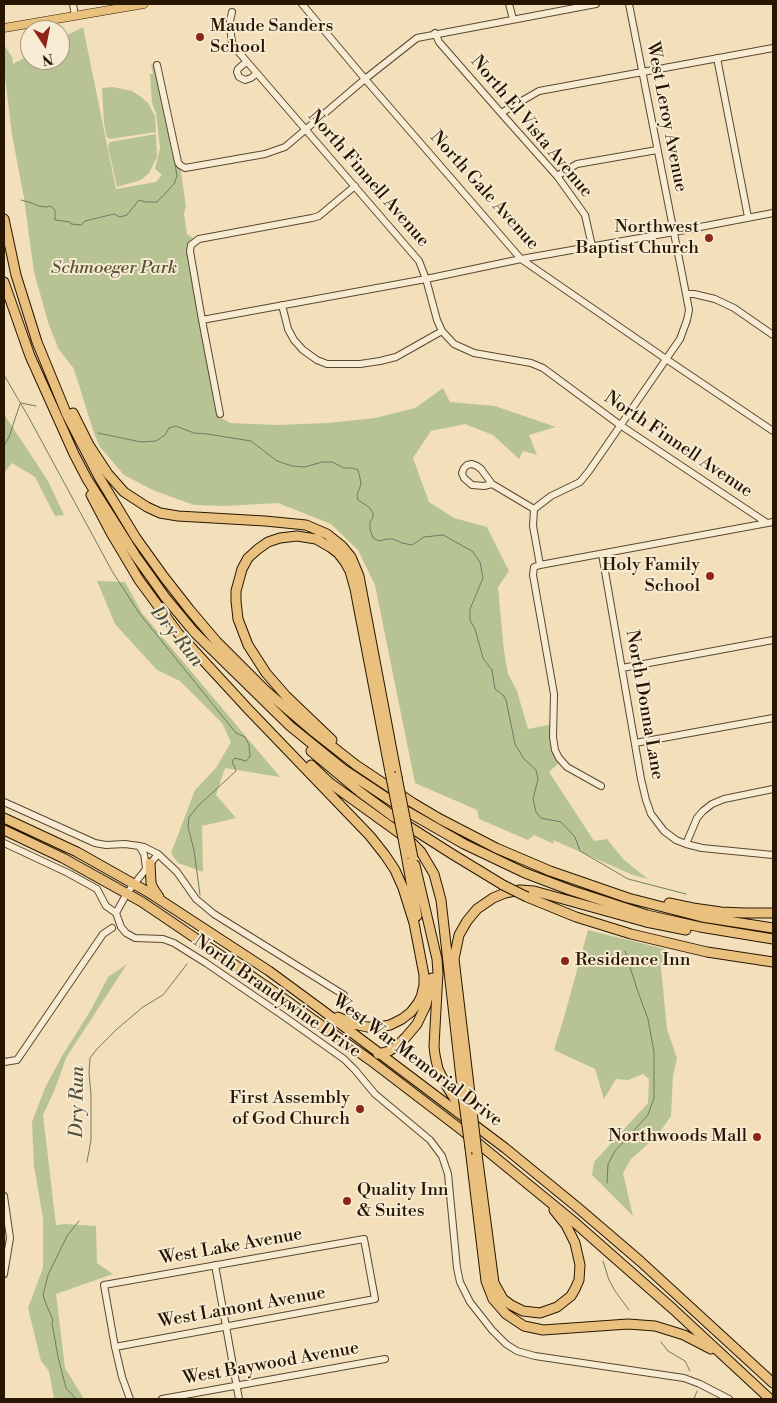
<!DOCTYPE html>
<html>
<head>
<meta charset="utf-8">
<style>
	body { margin:0 }
	#map { position:relative; width:777px; height:1403px; overflow:hidden; background:#f3e0bb; font-family:"Libre Bodoni",serif }
	canvas { display:block }
	.frame { position:absolute; inset:0; border:5px solid #271602; pointer-events:none }
	.north { position:absolute; left:20px; top:20px; width:50px; height:50px; box-sizing:border-box; background:#f7ebd3; border:1px solid #a4967f; border-radius:50%; rotate:169deg; font-size:14px; font-weight:700; line-height:20px; text-align:center; color:#271602 }
	.north::after { content:''; display:block; margin:auto; width:18px; height:22px; background:#8f2418; clip-path:polygon(50% 0,100% 100%,50% 72%,0 100%) }
</style>
</head>
<body>
<div id="map">
<canvas width="777" height="1403"></canvas>
<div class="frame"></div>
<div class="north">N</div>
</div>
<script>
const g = document.querySelector('canvas').getContext('2d');
g.lineJoin = 'round';
function fillPath(path, color) { g.fillStyle = color; g.fill(path, 'evenodd'); }
const poly = rows => new Path2D(rows.map(r => 'M' + r).join(''));
function stroke(path, color, width, dash) { g.strokeStyle = color; g.lineWidth = width; g.lineCap = dash ? 'butt' : 'round'; g.setLineDash(dash || []); g.stroke(path); }
function write(font, color, halo, rows, align = 'center') {
  g.font = font + ' "Libre Bodoni",serif'; g.lineWidth = 4; g.setLineDash([]); g.textBaseline = 'middle'; g.strokeStyle = halo; g.fillStyle = color; for (const [text, x, y, turn = 0] of rows) {
    g.save(); g.translate(x, y); g.rotate((+turn || 0) * Math.PI / 180); g.textAlign = isNaN(turn) ? turn : align; if (halo) g.strokeText(text, 0, 0); g.fillText(text, 0, 0); g.restore();
  }
}
fillPath(poly([
	[83,27,116,189,156,182,162,175,155,169,160,148,156,113,152,103,150,74,153,74,151,65,154,64,180,165,186,206,184,214,187,234,193,238,189,242,220,417,230,423,278,425,328,423,375,418,415,408,443,388,450,402,495,406,556,427,529,435,537,455,523,451,519,459,493,435,465,424,431,431,413,458,429,502,454,518,487,527,509,571,498,587,504,651,508,674,517,691,528,729,553,724,553,737,561,761,549,772,594,841,607,839,624,860,648,879,633,875,553,840,554,844,534,835,528,840,479,819,477,810,415,783,375,585,358,550,331,524,278,503,224,506,194,505,155,491,124,475,100,447,94,433,74,369,58,348,48,322,34,272,24,198,12,135,4,69,5,46,12,57,13,64,30,55,30,60,60,60,60,39],
	[113,87,132,91,140,96,148,103,155,116,156,132,110,139,107,137,104,124,102,88],
	[156,134,157,157,149,173,141,180,117,187,108,146,110,142],
	[4,414,48,481,64,515,55,516,35,477,12,463,4,473],
	[97,581,125,582,142,613,280,777,225,768,216,795,236,818,202,826,203,872,178,863,171,853,195,790,216,768,231,742,222,723,180,681,157,670,115,624],
	[588,930,665,949,661,967,667,1029,677,1058,673,1076,671,1116,657,1136,631,1159,623,1173,633,1216,592,1175,594,1162,648,1103,649,1079,643,1074,628,1080,616,1079,604,1099,595,1069,554,1050,565,1014],
	[127,964,66,1058,55,1089,43,1115,56,1225,65,1224,96,1226,97,1263,113,1274,56,1294,65,1368,84,1399,54,1399,49,1371,41,1361,28,1308,43,1268,43,1218,34,1166,32,1122,45,1088,62,1056,92,1008,108,977]
]), '#b7c393');
stroke(poly([
	[21,200,32,203,38,206,47,207,50,206,55,210,55,220,70,222,71,224,81,225,85,221,114,214,120,217,127,215,139,200,146,202,157,202,174,184,177,176,175,164],
	[4,375,28,416,112,571,139,613,236,733,245,737,249,745,250,756,249,758,246,761,235,758,233,760,232,764,234,765,236,771,199,805,189,817,188,827,194,850,200,895],
	[21,403,36,406],
	[98,433,141,442,156,441,165,435,169,428,176,426,194,433,207,434,251,441,277,461,292,466,305,467,322,462,332,462,344,468,353,468,358,470,360,478,361,484,357,495,358,500,369,507,373,513,373,517,370,522,370,529,373,538,379,541,387,539,393,539,402,543,412,545,424,537,443,535,472,551,480,562,483,578,470,609,470,620,475,629,483,658,492,670,495,689,503,695,506,700,515,744,524,759,536,770,538,779,533,799,536,812,541,818,561,822,575,837,580,851,628,879,686,894],
	[4,446,9,437,20,404],
	[87,1162,91,1140,91,1094,89,1073,90,1058,97,1049,117,1029,143,1007,163,995,187,964],
	[607,1183,608,1164,615,1151,648,1115,654,1098,654,1052,648,1019,637,989,625,951],
	[603,1261,609,1280,615,1291,629,1310],
	[661,1342,668,1351,685,1361,690,1371],
	[76,1399,66,1388,58,1357,52,1323,53,1320,46,1304,43,1295,48,1275,67,1236,79,1221],
	[694,1399,697,1391]
]), '#6e7b67', 1);
const minor = poly([
	[73,4,75,16],
	[302,4,365,79,521,259,666,359,773,431],
	[509,4,513,19],
	[232,12,230,21,230,27,232,42,236,49,419,261,426,279,437,320,442,331,454,344,474,353,531,363,543,368,620,425,767,523],
	[435,33,439,42,501,113,557,176,585,215,592,246],
	[717,58,748,217],
	[246,62,238,69,237,72,239,77,245,80,251,78,256,74],
	[157,65,178,162,180,165,185,168,265,154,285,147,365,79,417,38,596,4],
	[501,113,539,91,773,48],
	[557,176,577,164,657,150],
	[686,294,694,294,715,299,734,308,773,335],
	[282,305,288,329,294,340,303,350,317,360,327,364,360,364,380,361,396,357,442,331],
	[202,320,426,279,521,259,674,232,773,213],
	[220,414,202,320,190,251,191,245,199,239,312,218,319,216,355,186],
	[492,484,484,486,472,485,464,478,462,473,464,468,467,465,472,464,477,466,481,469,492,484,534,509],
	[602,554,641,779,646,800,651,814,664,831,676,840,686,844,702,848,773,855],
	[540,565,533,526,534,509,551,496,580,482,589,471,680,339,687,320,689,310,686,294,629,4],
	[622,668,773,640],
	[635,743,773,718],
	[601,786,567,767,559,758,555,750,553,737,554,694,533,575,534,567,540,565,773,522],
	[4,802,95,843,106,845,125,844,139,846,144,847,158,854,177,872,196,899,214,914,344,995],
	[4,843,68,873,97,889,106,906,116,913,121,927,126,933,135,938,163,939,174,943,206,963,282,1015,344,1059,355,1070,375,1094,430,1140,442,1156,448,1174,457,1268,460,1282,470,1302,492,1330,506,1344,517,1351,535,1356,684,1378,700,1384,729,1399],
	[686,844,697,818,703,811,712,804,724,799,773,789],
	[139,846,144,854,146,868],
	[116,913,127,893,158,854],
	[4,1062,17,1060,103,934,112,928],
	[4,1196,10,1238,4,1274],
	[215,1265,239,1399],
	[115,1347,375,1299,364,1239,104,1285,115,1347,122,1377,130,1399],
	[162,1399,385,1359]
]);
const major = poly([
	[4,28,144,4]
]);
const highway = poly([
	[4,219,16,275,37,342,67,415,99,477,136,538,164,577,189,609,217,642,266,691,314,732,356,765,413,803,440,819,496,848,550,871,628,898,702,917,773,928],
	[4,282,30,356,74,454,87,479,135,555,165,597,194,632,290,726,343,769,408,812,464,844,525,873,570,890,647,915,700,927,773,939],
	[73,413,89,445,108,474,124,492,147,507,160,513,178,516,265,521,306,525,327,534,342,546,351,557,359,576,397,777],
	[91,495,111,533,139,580,178,633,248,709,370,836,385,855,395,870,403,888,414,923,424,975,424,985,421,998],
	[332,740,286,696,266,673,248,645,238,619,236,601,236,591,242,569,248,558,258,549,268,542,280,538,297,536,316,539,330,547,338,553,345,562,350,571,355,589,390,772],
	[311,751,360,792,394,817,452,854,503,885],
	[311,765,330,783,409,840,421,852,434,874,441,900,463,1096],
	[4,818,77,852,148,892,269,971,322,1010,505,1148,577,1207,640,1261,773,1383],
	[4,830,63,858,142,902,266,986,370,1060,463,1131,573,1221,673,1309,770,1399],
	[406,854,417,916],
	[150,863,151,883,153,888,159,897],
	[415,865,437,959,438,973,434,1046,435,1055,438,1069,446,1085,454,1098,468,1114],
	[527,897,576,917,631,934,707,952,773,962],
	[669,903,693,908,721,912,745,913,773,913],
	[338,1017,354,1024,367,1027,379,1027,390,1025,402,1019,411,1012,418,1003,423,993],
	[378,1054,389,1051,397,1046,406,1037,417,1024,426,1005,432,978],
	[471,1102,454,959,459,935,467,921,477,909,493,898,505,893,520,890,534,891,646,922,686,930],
	[470,1148,486,1281,493,1299,506,1314,524,1326,543,1330,628,1324,655,1326,684,1335,711,1349],
	[477,1154,494,1283,503,1299,511,1305,523,1311,540,1313,557,1307,571,1296,575,1289,579,1280,580,1265,575,1243,566,1225,554,1210]
]);
stroke(minor, '#5a4830', 8);
stroke(major, '#271602', 9);
stroke(highway, '#271602', 11);
stroke(minor, '#f7ebd3', 6);
stroke(major, '#eac07e', 8);
stroke(highway, '#eac07e', 9);
const highwayBridge = poly([
	[390,772,406,854],
	[397,777,413,858],
	[503,885,527,897],
	[463,1096,470,1148],
	[471,1102,477,1154]
]);
stroke(highwayBridge, '#271602', 11, []);
stroke(highwayBridge, '#eac07e', 9);
for (const [x, y, r, color] of [
	[200,37,5,"#8f2418"],
	[709,238,5,"#8f2418"],
	[710,576,5,"#8f2418"],
	[565,961,5,"#8f2418"],
	[360,1109,5,"#8f2418"],
	[757,1137,5,"#8f2418"],
	[347,1201,5,"#8f2418"]
]) { const dot = new Path2D(); dot.arc(x, y, r, 0, 2 * Math.PI); g.fillStyle = color; g.fill(dot); stroke(dot, '#f7ebd3', 2); }
write('18px', '#271602', '#f7ebd3', [
	["Maude Sanders",210,27,"left"],
	["School",210,48,"left"],
	["Northwest",699,228],
	["Baptist Church",699,249],
	["Holy Family",700,566],
	["School",700,587],
	["Residence Inn",575,961,"left"],
	["First Assembly",350,1099],
	["of God Church",350,1120],
	["Northwoods Mall",747,1137],
	["Quality Inn",357,1191,"left"],
	["& Suites",357,1212,"left"]
], 'right');
write('18px', '#271602', '#f7ebd3', [
	["West Leroy Avenue",666,117,79],
	["North El Vista Avenue",531,127,50],
	["North Finnell Avenue",368,179,49],
	["North Gale Avenue",484,191,48],
	["North Finnell Avenue",678,445,34],
	["North Donna Lane",644,705,80],
	["North Brandywine Drive",277,997,35],
	["West War Memorial Drive",417,1061,37],
	["West Lake Avenue",231,1247,-10],
	["West Lamont Avenue",242,1308,-10],
	["West Baywood Avenue",271,1364,-10]
]);
write('italic 18px', '#595335', '#f7ebd3', [
	["Schmoeger Park",114,269]
]);
write('italic 19px', '#50513d', '#f7ebd3', [
	["Dry Run",176,637,51],
	["Dry Run",78,1102,-89]
]);
</script>
</body>
</html>
